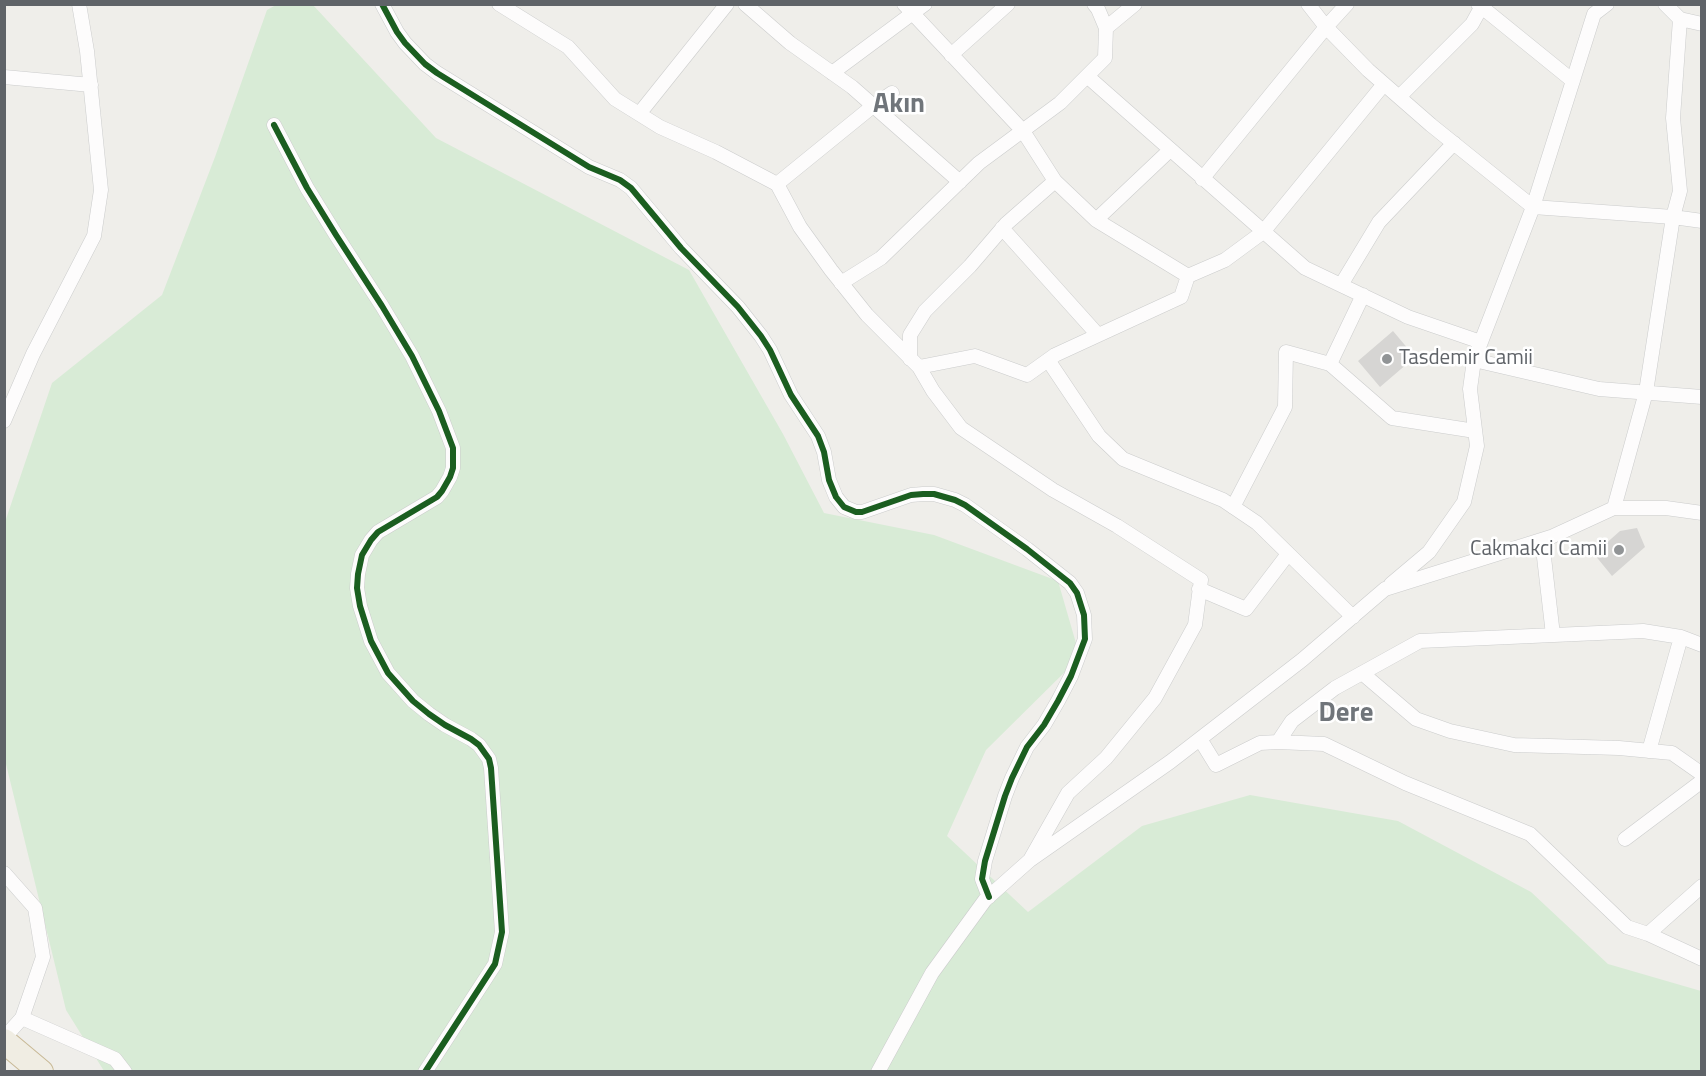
<!DOCTYPE html>
<html>
<head>
<meta charset="utf-8">
<style>
	body { margin:0 }
	#map { position:relative; width:1706px; height:1076px; overflow:hidden; background:#efeeea; font-family:"Titillium Web",sans-serif }
	canvas { display:block }
	.frame { position:absolute; inset:0; border:6px solid #5f6368; pointer-events:none }
</style>
</head>
<body>
<div id="map">
<canvas width="1706" height="1076"></canvas>
<div class="frame"></div>
</div>
<script>
const g = document.querySelector('canvas').getContext('2d');
g.lineJoin = 'round';
function fillPath(path, color) { g.fillStyle = color; g.fill(path, 'evenodd'); }
const poly = rows => new Path2D(rows.map(r => 'M' + r).join(''));
function stroke(path, color, width, dash) { g.strokeStyle = color; g.lineWidth = width; g.lineCap = dash ? 'butt' : 'round'; g.setLineDash(dash || []); g.stroke(path); }
function write(font, color, halo, rows, align = 'center') {
  g.font = font + ' "Titillium Web",sans-serif'; g.lineWidth = 5; g.setLineDash([]); g.textBaseline = 'middle'; g.strokeStyle = halo; g.fillStyle = color; for (const [text, x, y, turn = 0] of rows) {
    g.save(); g.translate(x, y); g.rotate((+turn || 0) * Math.PI / 180); g.textAlign = isNaN(turn) ? turn : align; if (halo) g.strokeText(text, 0, 0); g.fillText(text, 0, 0); g.restore();
  }
}
fillPath(poly([
	[276,5,313,5,436,138,689,270,783,434,824,513,934,535,1058,581,1080,657,986,750,947,836,1028,912,1142,826,1250,795,1398,821,1531,892,1608,964,1701,991,1701,1071,104,1071,66,1010,5,760,4,525,52,383,162,295,215,157,267,10]
]), '#d8ebd6');
fillPath(poly([
	[1393,331,1415,357,1380,387,1358,361],
	[1637,528,1645,547,1612,576,1594,554,1620,531]
]), '#d6d5d3');
const street = poly([
	[382,4,397,32,405,43,425,64,437,73,589,167,620,180,631,188,681,248,738,307,761,336,770,350,791,395,818,436,824,452,829,480,836,497,844,507,856,512,862,512,911,495,923,494,934,494,955,500,965,505,1027,549,1070,583,1077,593,1084,615,1085,639,1071,676,1058,701,1044,725,1027,747,1012,778,1005,796,985,861,982,879,989,897],
	[499,4,568,47,615,99,660,127,716,152,777,184,800,227,831,270,867,315,919,367,933,391,961,428,1053,490,1117,526,1201,580,1195,625,1155,698,1106,758,1068,793,1030,860],
	[745,4,790,43,852,87,960,182],
	[904,4,1023,131,1055,181,1096,220,1188,276],
	[1308,4,1326,27,1368,70,1431,125,1533,207,1673,217,1702,221],
	[1478,4,1573,81],
	[1680,19,1702,24],
	[1106,28,1135,4],
	[951,55,1008,4],
	[832,73,925,4],
	[1087,76,1305,268,1408,317,1481,342],
	[4,77,91,85],
	[1399,97,1472,24,1483,4],
	[639,114,727,4],
	[274,125,307,188,336,235,382,306,412,356,439,411,453,448,453,468,450,477,442,491,437,497,378,532,371,540,362,555,358,574,357,588,360,606,371,641,388,673,413,701,429,714,445,725,471,739,479,745,489,759,491,768,502,932,495,964,425,1072],
	[1202,179,1326,27,1347,4],
	[777,184,873,106,892,93],
	[1096,220,1170,150],
	[1002,228,1098,335],
	[841,283,881,258,979,163,1060,103,1105,58,1106,28,1098,9,1094,4],
	[1341,285,1379,222,1454,143],
	[910,359,910,335,925,311,970,266,1006,224,1055,181],
	[1048,360,1099,436,1123,459,1223,500,1257,523,1353,617],
	[1474,360,1599,389,1702,397],
	[1330,364,1363,295],
	[919,367,975,356,1027,375,1055,355,1181,297,1188,276,1225,260,1263,232,1384,84],
	[4,421,33,354,94,236,101,190,87,51,79,4],
	[1233,507,1285,407,1286,352,1330,364,1392,418,1475,431],
	[1614,508,1646,392,1673,217,1680,191,1673,118,1680,19,1665,4],
	[1542,540,1553,635],
	[1391,584,1429,552,1464,502,1477,446,1470,389,1474,360,1533,207,1594,14,1607,4],
	[1199,589,1246,609,1288,554],
	[1362,673,1416,719,1450,731,1514,745,1619,748,1672,753,1702,774],
	[1200,739,1216,765,1260,743,1278,742,1324,744,1405,783,1530,834,1627,927,1648,934,1702,959],
	[1278,742,1292,721,1335,688,1420,641,1643,631,1681,637,1702,645],
	[1649,751,1681,637],
	[1625,839,1702,781],
	[4,873,35,908,43,957,22,1018,4,1038],
	[1648,934,1702,886],
	[22,1018,115,1059,125,1072],
	[878,1072,932,973,985,900,1030,860,1170,762,1302,660,1385,589,1551,537,1614,508,1666,508,1702,513]
]);
const highway = poly([
	[4,1041,41,1072]
]);
stroke(street, '#cbcccc', 15);
stroke(highway, '#c8b996', 26);
stroke(street, '#fdfcfc', 14);
stroke(highway, '#f0ede3', 24);
stroke(poly([
	[382,4,397,32,405,43,425,64,437,73,589,167,620,180,631,188,681,248,738,307,761,336,770,350,791,395,818,436,824,452,829,480,836,497,844,507,856,512,862,512,911,495,923,494,934,494,955,500,965,505,1027,549,1070,583,1077,593,1084,615,1085,639,1071,676,1058,701,1044,725,1027,747,1012,778,1005,796,985,861,982,879,989,897],
	[274,125,307,188,336,235,382,306,412,356,439,411,453,448,453,468,450,477,442,491,437,497,378,532,371,540,362,555,358,574,357,588,360,606,371,641,388,673,413,701,429,714,445,725,471,739,479,745,489,759,491,768,502,932,495,964,425,1072]
]), '#1b5e20', 6);
for (const [x, y, r, color] of [
	[1387,359,6,"#919496"],
	[1619,550,6,"#919496"]
]) { const dot = new Path2D(); dot.arc(x, y, r, 0, 2 * Math.PI); g.fillStyle = color; g.fill(dot); stroke(dot, '#fff', 2); }
write('21px', '#5f6368', '#fff', [
	["Tasdemir Camii",1399,359],
	["Cakmakci Camii",1607,550,"right"]
], 'left');
write('bold 27px', '#70757a', '#fff', [
	["Akın",899,105],
	["Dere",1346,714]
]);
</script>
</body>
</html>
